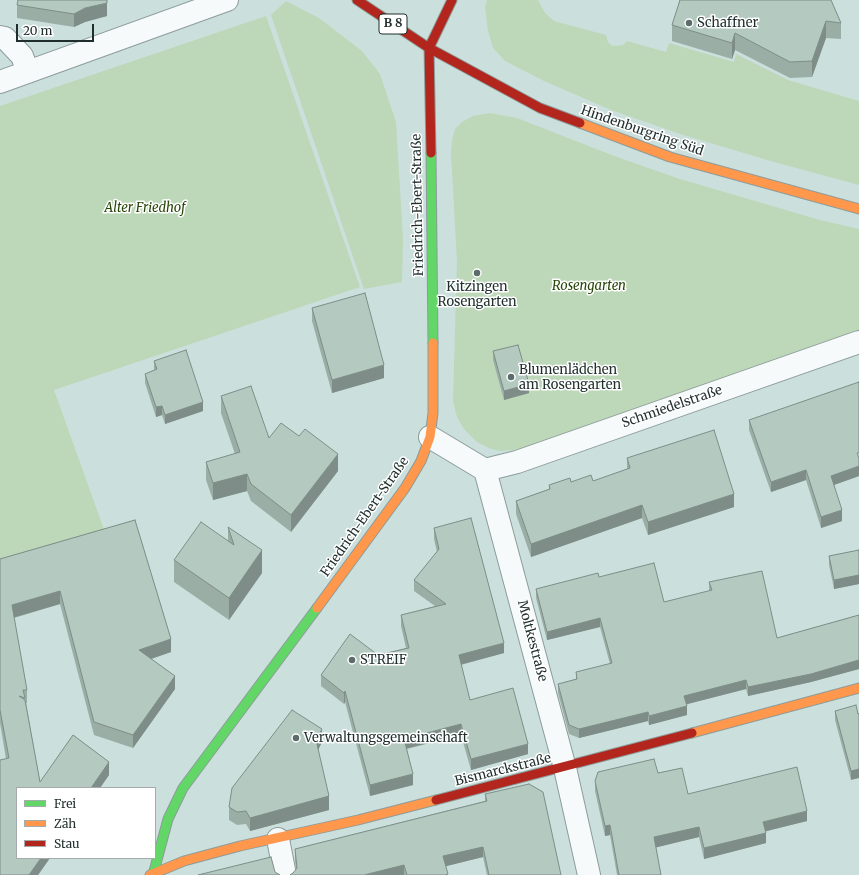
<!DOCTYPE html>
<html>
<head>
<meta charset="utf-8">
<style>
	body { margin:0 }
	#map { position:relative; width:859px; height:875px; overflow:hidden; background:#cbe0dd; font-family:Merriweather,serif }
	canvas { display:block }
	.legend { position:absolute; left:16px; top:787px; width:140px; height:72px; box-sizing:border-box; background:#fff; border:1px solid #a5abab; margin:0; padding:5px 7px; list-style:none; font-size:12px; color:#1f2e2c }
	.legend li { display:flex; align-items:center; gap:8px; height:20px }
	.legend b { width:20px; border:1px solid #a5abab }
	.scale { position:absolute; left:16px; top:24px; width:78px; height:18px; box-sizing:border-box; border:2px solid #1f2e2c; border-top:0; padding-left:5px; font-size:12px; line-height:14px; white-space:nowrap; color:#1f2e2c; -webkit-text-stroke:3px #fff; paint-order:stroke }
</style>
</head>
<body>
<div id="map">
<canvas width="859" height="875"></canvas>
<ul class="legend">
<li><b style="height:5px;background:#63d668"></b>Frei</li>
<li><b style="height:5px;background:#ff974d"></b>Zäh</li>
<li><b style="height:5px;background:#b3261e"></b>Stau</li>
</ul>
<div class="scale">20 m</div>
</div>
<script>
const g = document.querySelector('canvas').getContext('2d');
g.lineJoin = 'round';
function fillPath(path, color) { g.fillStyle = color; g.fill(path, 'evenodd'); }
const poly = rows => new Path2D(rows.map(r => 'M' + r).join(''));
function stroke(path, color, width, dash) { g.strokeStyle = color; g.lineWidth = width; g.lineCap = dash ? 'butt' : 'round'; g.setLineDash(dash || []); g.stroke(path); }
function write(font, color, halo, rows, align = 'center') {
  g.font = font + ' Merriweather,serif'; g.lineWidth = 3; g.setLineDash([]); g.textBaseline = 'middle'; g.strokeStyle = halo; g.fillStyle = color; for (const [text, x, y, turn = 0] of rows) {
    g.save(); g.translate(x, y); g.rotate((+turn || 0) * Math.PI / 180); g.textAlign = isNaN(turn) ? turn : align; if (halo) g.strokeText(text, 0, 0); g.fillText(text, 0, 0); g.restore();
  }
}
fillPath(poly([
	[487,0,538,0,545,13,554,21,606,35,608,42,612,46,623,45,627,41,666,52,669,43,734,62,736,54,788,80,859,101,859,185,774,162,680,134,611,110,544,81,505,61,493,48,488,31,485,7],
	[286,1,319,18,362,51,380,74,396,122,403,239,402,282,364,289,271,15],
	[266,16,360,287,54,390,106,535,0,567,0,106],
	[490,113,517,118,617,157,680,179,820,220,859,229,859,331,524,449,501,451,491,449,477,442,464,429,457,417,453,401,457,261,451,153,452,140,455,129,462,122,473,116]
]), '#bdd7b9');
const street = poly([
	[0,37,5,38,22,56,28,72],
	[0,82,227,0],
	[430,437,485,470,565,768,589,875],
	[485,470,517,462,859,342],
	[278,839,285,875]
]);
const fast = poly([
	[431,153,433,343],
	[153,875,168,819,183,788,317,608]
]);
const slow = poly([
	[580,123,670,157,859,209],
	[317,608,405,488,421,461,430,437,433,413,433,343],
	[692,733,859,688],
	[150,875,184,861,240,846,358,820,436,800]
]);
const jam = poly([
	[357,0,429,48,540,108,580,123],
	[431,153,429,48,452,0],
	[436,800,692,733]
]);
stroke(street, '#8c9c9a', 24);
stroke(fast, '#8c9c9a', 11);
stroke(slow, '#8c9c9a', 11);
stroke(jam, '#8c9c9a', 11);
stroke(street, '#f7fafa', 22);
stroke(fast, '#63d668', 9);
stroke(slow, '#ff974d', 9);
stroke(jam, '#b3261e', 9);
fillPath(poly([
	[680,0,841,23,841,39,826,38,812,77,790,78,735,50,732,59,672,41,672,25],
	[17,5,107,16,85,22,74,27,17,18],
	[312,308,384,378,332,393,312,321],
	[493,351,529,393,504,400,493,360],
	[154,361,203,411,165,424,162,415,156,417,145,383,145,374,154,370],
	[221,396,269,438,338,471,291,532,251,501,247,491,213,500,206,480,206,462,235,454,221,413],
	[749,420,859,476,834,485,842,521,821,528,806,480,771,492,749,430],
	[627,458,734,507,648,535,642,518,531,557,516,514,516,501,549,489,549,485,571,482,593,481,627,469],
	[135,520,171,639,171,652,151,659,175,676,175,689,133,748,94,735,60,604,14,618,27,690,27,703,26,703,40,782,73,735,109,762,109,775,100,788,17,788,17,858,50,858,38,875,0,875,0,760,6,759,0,723,0,559],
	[228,527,262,573,229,620,174,582,174,560,228,541],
	[434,528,504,653,461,665,470,700,528,754,471,770,461,735,407,749,413,785,370,796,345,702,344,704,321,686,321,675,378,655,406,648,401,626,401,615,435,606,414,591,414,580,437,552,434,539],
	[859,550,859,584,834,589,829,565,829,556],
	[599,577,664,602,709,591,709,582,777,638,859,615,859,669,811,682,748,696,746,689,686,704,687,715,649,725,648,721,579,738,569,734,558,693,558,684,576,679,576,672,610,664,600,627,547,640,536,598,536,589],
	[835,711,858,714,851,780,835,720],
	[322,742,318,750,329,810,250,831,246,824,237,825,229,820,229,807],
	[658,773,688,794,807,821,766,831,766,843,704,859,699,837,656,847,661,875,617,875,610,835,605,836,595,791,595,781],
	[485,794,561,875,487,875,483,857,445,866,448,875,290,875,293,873,296,870,295,860,295,849,485,801]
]), '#9baea6');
fillPath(poly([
	[107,3,107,16,85,22,74,27,74,14,85,8],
	[826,21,826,38,812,77,812,61],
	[735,33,735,50,732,59,732,43],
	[384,365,384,378,332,393,332,380],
	[529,384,529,393,504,400,504,391],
	[203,402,203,411,165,424,165,415],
	[162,406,162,415,156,417,156,407],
	[338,454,338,471,291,532,291,515],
	[859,466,859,476,831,486,831,476],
	[806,470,806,480,771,492,771,482],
	[247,474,247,491,213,500,213,483],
	[734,494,734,507,648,535,648,522],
	[642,505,642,518,531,557,531,544],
	[842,510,842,521,821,528,821,517],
	[262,550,262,573,229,620,229,598],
	[859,575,859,584,834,589,834,580],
	[60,591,60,604,12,618,12,605],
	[600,618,600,627,547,640,547,632],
	[171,639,171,652,139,663,139,650],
	[504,643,504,653,459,665,459,655],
	[859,660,859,669,811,682,748,696,748,687],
	[175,676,175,689,133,748,133,735],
	[746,680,746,689,684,705,684,696],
	[345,691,345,702,344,704,344,693],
	[687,706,687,715,649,725,649,716],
	[648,712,648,721,579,738,579,729],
	[461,724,461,735,404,749,404,739],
	[322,729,322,742,316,754,316,740],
	[528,744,528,754,471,770,471,759],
	[109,762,109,775,100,788,91,788],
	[859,769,859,778,851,780,851,771],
	[413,774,413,785,370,796,370,785],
	[329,796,329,810,250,831,250,818],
	[807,811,807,821,763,832,763,822],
	[610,825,610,835,605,836,605,826],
	[699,827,699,837,654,848,654,837],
	[766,833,766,843,704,859,704,848],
	[483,847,483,857,443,867,443,856],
	[41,858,50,858,38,875,29,875],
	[404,865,404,875,364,875]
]), '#7e8d87');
const building = poly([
	[18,0,107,0,107,3,85,8,74,14,17,5,18,0],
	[680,0,831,0,841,23,826,21,812,61,790,62,735,33,732,43,672,25,680,0],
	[365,293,384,365,332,380,312,308,365,293],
	[518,345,529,384,504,391,493,351,518,345],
	[186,350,203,402,165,415,162,406,156,407,145,374,157,369,154,361,186,350],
	[859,382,859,453,857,453,859,458,859,466,831,476,842,510,821,517,806,470,771,482,749,420,859,382],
	[251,386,269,438,281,423,299,436,305,429,338,454,291,515,251,484,247,474,213,483,206,462,240,452,221,396,251,386],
	[714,430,734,494,648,522,642,505,531,544,516,501,550,489,549,485,570,478,571,482,591,475,593,481,630,468,627,458,714,430],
	[471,518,504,643,459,655,470,700,513,688,528,744,471,759,461,724,404,739,413,774,370,785,345,691,344,693,321,675,350,634,378,655,409,648,401,615,446,604,414,580,439,549,434,528,471,518],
	[135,520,171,639,139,650,175,676,133,735,94,722,60,591,12,605,27,690,23,690,25,698,19,696,25,700,40,782,73,735,109,762,91,788,17,788,17,858,41,858,29,875,0,875,0,760,9,758,0,710,0,559,135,520],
	[201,522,234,545,228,527,262,550,229,598,174,560,201,522],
	[859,550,859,575,834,580,829,556,859,550],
	[654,563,664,602,712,590,709,582,762,571,777,638,859,615,859,660,811,674,748,687,746,680,684,696,687,706,649,716,648,712,579,729,569,725,558,684,577,679,576,672,612,663,600,618,547,632,536,589,598,573,599,577,654,563],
	[856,705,858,714,859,713,859,769,851,771,835,711,856,705],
	[292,710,322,729,316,740,329,796,250,818,246,811,237,812,229,807,232,788,292,710],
	[654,759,658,773,682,768,688,794,797,767,807,811,763,822,766,833,704,848,699,827,654,837,661,875,619,875,610,825,605,826,595,781,598,772,654,759],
	[529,784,543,792,561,875,489,875,483,847,443,856,448,874,445,875,407,875,404,865,364,875,290,875,293,873,297,868,295,849,487,801,485,794,529,784],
	[271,857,275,872,280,875,198,875,271,857]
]);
fillPath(building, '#b4cac1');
stroke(building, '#7e8d87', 1);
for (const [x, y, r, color] of [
	[689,23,4,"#5b6c6a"],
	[477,273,4,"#5b6c6a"],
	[511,377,4,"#5b6c6a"],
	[352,660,4,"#5b6c6a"],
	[296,738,4,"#5b6c6a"]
]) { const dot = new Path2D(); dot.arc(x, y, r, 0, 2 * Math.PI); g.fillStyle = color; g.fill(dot); stroke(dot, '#fff', 1.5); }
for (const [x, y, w] of [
	[393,24,28]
]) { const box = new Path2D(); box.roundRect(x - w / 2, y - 10, w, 20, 3); g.fillStyle = '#fff'; g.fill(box); stroke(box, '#1f2e2c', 1); }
write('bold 12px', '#1f2e2c', null, [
	["B 8",393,24]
]);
write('13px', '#1f2e2c', '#fff', [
	["Schaffner",697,23],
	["Kitzingen",477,287,"center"],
	["Rosengarten",477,302,"center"],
	["Blumenlädchen",519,370],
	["am Rosengarten",519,385],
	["STREIF",360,660],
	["Verwaltungsgemeinschaft",304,738]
], 'left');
write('13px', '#1f2e2c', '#fff', [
	["Hindenburgring Süd",642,131,19],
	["Friedrich-Ebert-Straße",418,205,-91],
	["Schmiedelstraße",672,407,-19],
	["Friedrich-Ebert-Straße",365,517,-55],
	["Moltkestraße",532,641,75],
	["Bismarckstraße",503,770,-14]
]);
write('italic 13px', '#284509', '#fff', [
	["Alter Friedhof",145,208],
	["Rosengarten",589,286]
]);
</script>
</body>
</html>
